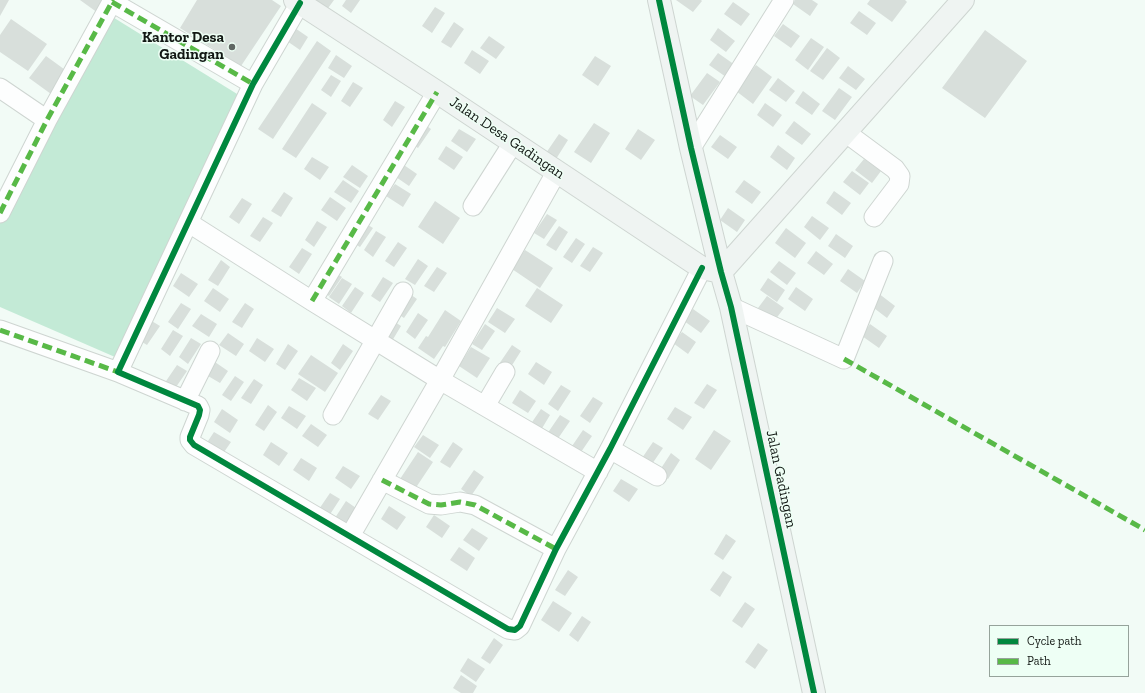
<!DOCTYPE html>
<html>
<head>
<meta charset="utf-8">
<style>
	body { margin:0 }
	#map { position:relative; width:1145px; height:693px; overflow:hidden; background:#f2fbf6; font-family:"Zilla Slab",serif }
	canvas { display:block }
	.legend { position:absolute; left:989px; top:625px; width:140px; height:52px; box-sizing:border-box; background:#eefff5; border:1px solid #96a39b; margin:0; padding:5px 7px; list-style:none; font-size:12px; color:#121814 }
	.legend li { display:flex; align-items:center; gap:8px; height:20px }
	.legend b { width:20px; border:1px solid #96a39b }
</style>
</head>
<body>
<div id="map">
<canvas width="1145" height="693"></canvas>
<ul class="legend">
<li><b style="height:5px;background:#00873e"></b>Cycle path</li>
<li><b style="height:5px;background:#58b947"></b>Path</li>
</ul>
</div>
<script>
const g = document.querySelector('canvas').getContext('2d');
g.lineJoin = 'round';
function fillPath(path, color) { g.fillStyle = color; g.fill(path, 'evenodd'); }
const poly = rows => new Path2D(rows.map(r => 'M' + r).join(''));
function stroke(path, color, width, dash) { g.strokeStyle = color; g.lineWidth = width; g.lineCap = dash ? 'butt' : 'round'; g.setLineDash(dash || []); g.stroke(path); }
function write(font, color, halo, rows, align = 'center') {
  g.font = font + ' "Zilla Slab",serif'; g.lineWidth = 3; g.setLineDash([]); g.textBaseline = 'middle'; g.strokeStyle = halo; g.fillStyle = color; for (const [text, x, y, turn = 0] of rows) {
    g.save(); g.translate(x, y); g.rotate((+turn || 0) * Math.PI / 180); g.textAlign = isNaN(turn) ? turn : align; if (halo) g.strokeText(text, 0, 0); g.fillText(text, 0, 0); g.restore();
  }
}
fillPath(poly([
	[111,16,242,97,115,357,0,307,0,223]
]), '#c3ead6');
fillPath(poly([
	[0,0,9,0,0,16],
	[80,0,108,0,98,13],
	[197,0,272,0,281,6,241,66,180,28],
	[309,0,334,0,326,11],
	[346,0,360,0,351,13,342,6],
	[676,0,701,0,702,1,693,12],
	[795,0,812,0,818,4,810,16,793,4],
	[870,0,905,0,907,2,892,22,867,4],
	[733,2,750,14,741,26,724,14],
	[435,7,445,13,432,33,422,26],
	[859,11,876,23,867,35,850,23],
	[11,19,47,44,28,71,0,52,0,35],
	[454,22,464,29,451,48,441,42],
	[783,24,800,36,791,48,774,36],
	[292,26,308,37,300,50,284,39],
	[718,28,735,41,726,52,710,40],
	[985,30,1027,61,985,118,942,88],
	[489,36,505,47,496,59,480,48],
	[811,38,824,47,808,70,795,60],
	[317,41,331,51,273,139,258,129],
	[827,48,840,58,823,80,810,71],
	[472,50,489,61,480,74,464,63],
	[718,53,735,65,726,77,709,65],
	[336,55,352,66,344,78,328,68],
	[46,56,68,72,51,94,29,78],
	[595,56,611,66,598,86,582,75],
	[756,65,772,77,753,104,736,91],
	[848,66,865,79,856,90,839,78],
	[707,73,720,82,703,105,690,96],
	[331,75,341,81,331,97,321,90],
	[778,78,795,91,786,102,769,90],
	[353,82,363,88,350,107,341,101],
	[839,88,852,97,835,120,822,111],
	[803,91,820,104,812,115,795,103],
	[395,101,405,107,392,127,383,120],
	[312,103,327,113,296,158,282,149],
	[765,103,782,115,773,127,757,115],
	[794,121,811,134,802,145,785,133],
	[421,122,431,129,418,148,409,142],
	[594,123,610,133,591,163,574,152],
	[459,129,476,139,467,152,451,141],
	[638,129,655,140,641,160,625,149],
	[559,134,568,140,556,159,546,153],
	[720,135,737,147,728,159,711,147],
	[778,145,795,158,787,170,770,157],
	[446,146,463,157,454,170,438,159],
	[312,157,329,167,320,180,304,169],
	[864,159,881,171,872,183,855,170],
	[401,163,417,174,409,186,393,175],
	[352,165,368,176,360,188,343,177],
	[852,171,869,183,860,195,843,182],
	[343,180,359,191,351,203,334,192],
	[744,180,761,192,752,204,735,192],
	[395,184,411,194,403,207,386,196],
	[834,191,851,203,842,215,826,203],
	[284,192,293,198,281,217,271,211],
	[330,197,346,208,337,221,321,210],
	[242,198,252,204,239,224,229,217],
	[435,201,460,218,443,244,418,227],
	[728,208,745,220,737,232,720,220],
	[547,214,557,220,544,239,534,233],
	[812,216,829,228,820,240,804,227],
	[263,217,273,223,260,242,250,236],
	[317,221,327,227,314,247,305,240],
	[363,222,373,228,360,247,350,241],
	[559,226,568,232,556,251,546,245],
	[786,228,806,243,795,258,775,243],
	[376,231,386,237,373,257,364,250],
	[836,234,853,246,845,258,828,246],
	[576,238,585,244,572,263,563,257],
	[398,242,407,248,394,267,385,261],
	[593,247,603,253,590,272,580,266],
	[302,248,312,254,299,274,289,267],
	[525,250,553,268,540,288,512,269],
	[816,251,833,264,824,275,807,263],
	[418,259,428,266,415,285,405,279],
	[221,260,230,267,218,286,208,280],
	[779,261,796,273,787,285,770,272],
	[437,267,447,273,434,292,424,286],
	[848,269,865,281,857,293,840,281],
	[332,271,342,277,329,296,319,290],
	[181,273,198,284,189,297,173,286],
	[383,277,393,283,380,302,371,296],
	[342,278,352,284,339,304,329,297],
	[768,278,785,290,777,302,760,290],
	[355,287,364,293,351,313,342,306],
	[796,287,813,299,805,311,788,299],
	[213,288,229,299,220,312,204,301],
	[537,288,563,305,551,323,525,306],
	[407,292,417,299,404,318,395,312],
	[878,293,895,306,887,318,870,305],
	[767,296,784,308,775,320,758,308],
	[181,303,191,309,178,329,168,322],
	[245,303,254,309,242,328,232,322],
	[497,308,515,319,505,333,488,322],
	[693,309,710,321,701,333,684,321],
	[445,310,461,321,445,347,443,346,434,359,418,348,426,336,428,337],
	[418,313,428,320,415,339,406,332],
	[201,314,217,324,209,337,192,326],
	[150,320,160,326,147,345,137,339],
	[392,320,401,326,389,346,379,339],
	[485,324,495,331,482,350,472,344],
	[870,324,887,336,879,348,862,336],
	[173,330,183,336,170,356,161,349],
	[682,332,696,342,688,354,673,343],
	[228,333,244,344,236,356,219,345],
	[191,338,201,344,188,364,179,357],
	[257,338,274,349,265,362,249,351],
	[288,344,298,351,285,370,276,364],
	[343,344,353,351,340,370,331,363],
	[512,345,521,351,509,370,499,364],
	[471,347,490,358,477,378,459,366],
	[311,355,338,373,325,392,298,374],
	[212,360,228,371,220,383,203,373],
	[536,362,552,372,544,385,528,374],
	[177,365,187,371,174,390,164,384],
	[235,376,244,382,231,401,222,395],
	[299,378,316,388,307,401,291,390],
	[254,379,263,385,251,404,241,398],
	[707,384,717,390,704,409,694,403],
	[561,385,571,391,558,411,548,404],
	[520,390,536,401,528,413,512,403],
	[381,395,391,401,378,420,368,414],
	[593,397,603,403,590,423,580,416],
	[268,405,277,412,264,431,255,425],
	[289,406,306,416,297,429,281,418],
	[675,407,692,417,683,430,667,419],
	[222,409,238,420,230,433,214,422],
	[541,409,550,415,538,435,528,428],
	[560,415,570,421,557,440,547,434],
	[311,424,327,435,318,447,302,436],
	[583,430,592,436,579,455,570,449],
	[714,430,731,441,711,470,695,459],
	[214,432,231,442,222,455,206,444],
	[423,435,439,445,430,458,414,447],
	[271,442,288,453,279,466,263,455],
	[453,442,463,449,450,468,440,462],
	[653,442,663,448,650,467,640,461],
	[418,452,433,462,413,492,398,482],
	[671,453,680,460,668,479,658,473],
	[301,458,317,468,309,481,293,470],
	[343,466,360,476,351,489,335,478],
	[474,470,484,477,471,496,461,489],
	[621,479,638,489,629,502,613,491],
	[330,493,340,499,327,519,317,512],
	[346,501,356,508,343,527,333,521],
	[389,506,406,517,397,530,381,519],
	[434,515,450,526,442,538,426,527],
	[472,528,488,538,479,551,463,540],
	[726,534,736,541,723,560,714,554],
	[459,547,475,558,467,571,450,560],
	[568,570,578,577,565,596,555,590],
	[723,571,732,577,720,597,710,590],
	[553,601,572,613,559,632,541,620],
	[745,602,755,609,742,628,732,621],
	[582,616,591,622,578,642,569,635],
	[494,638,503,645,490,664,481,658],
	[758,643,768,650,755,669,745,662],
	[468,658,485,669,476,682,460,671],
	[461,675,477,686,473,693,461,693,453,688]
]), '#d8dfdb');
const street = poly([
	[112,2,253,84],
	[300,3,253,84,118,372,198,406,200,410,199,415,190,437,190,440,194,445,508,629,515,630,520,626,556,549,610,449,702,268],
	[0,88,47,120],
	[845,132,895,169,900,176,899,184,874,217],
	[691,148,784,0],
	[473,206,513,143],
	[0,213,47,120,113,0],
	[189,223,312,301,440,380,598,472],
	[312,301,437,92],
	[731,307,844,359,883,261],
	[0,330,118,372],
	[185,401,210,351],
	[485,406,505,372],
	[333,415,403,292],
	[610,449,657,476],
	[382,480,429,504,441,505,460,502,475,505,556,549],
	[350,536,440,380,557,171]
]);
const secondary = poly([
	[295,0,437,92,702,268,721,272],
	[659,0,691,148,721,272,731,307,814,693],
	[721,272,963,0]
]);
stroke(street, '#ced5d1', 21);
stroke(secondary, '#ced5d1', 24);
stroke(street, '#fdfefe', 19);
stroke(secondary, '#eff4f2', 22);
stroke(poly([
	[112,2,253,84],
	[0,213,47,120,113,0],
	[312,301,437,92],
	[0,330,118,372],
	[844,359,1145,530],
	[382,480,429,504,441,505,460,502,475,505,556,549]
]), '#58b947', 5, [10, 5]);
stroke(poly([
	[659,0,691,148,721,272,731,307,814,693],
	[300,3,253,84,118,372,198,406,200,410,199,415,190,437,190,440,194,445,508,629,515,630,520,626,556,549,610,449,702,268]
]), '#00873e', 6);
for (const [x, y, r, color] of [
	[232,47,4,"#606763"]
]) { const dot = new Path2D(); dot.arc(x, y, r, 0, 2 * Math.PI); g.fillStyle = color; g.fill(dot); stroke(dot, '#eefff5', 1.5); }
write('bold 15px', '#121814', '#eefff5', [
	["Kantor Desa",224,38],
	["Gadingan",224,55]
], 'right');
write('15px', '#121814', '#eefff5', [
	["Jalan Desa Gadingan",507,138,34],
	["Jalan Gadingan",781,479,78]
]);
</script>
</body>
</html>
